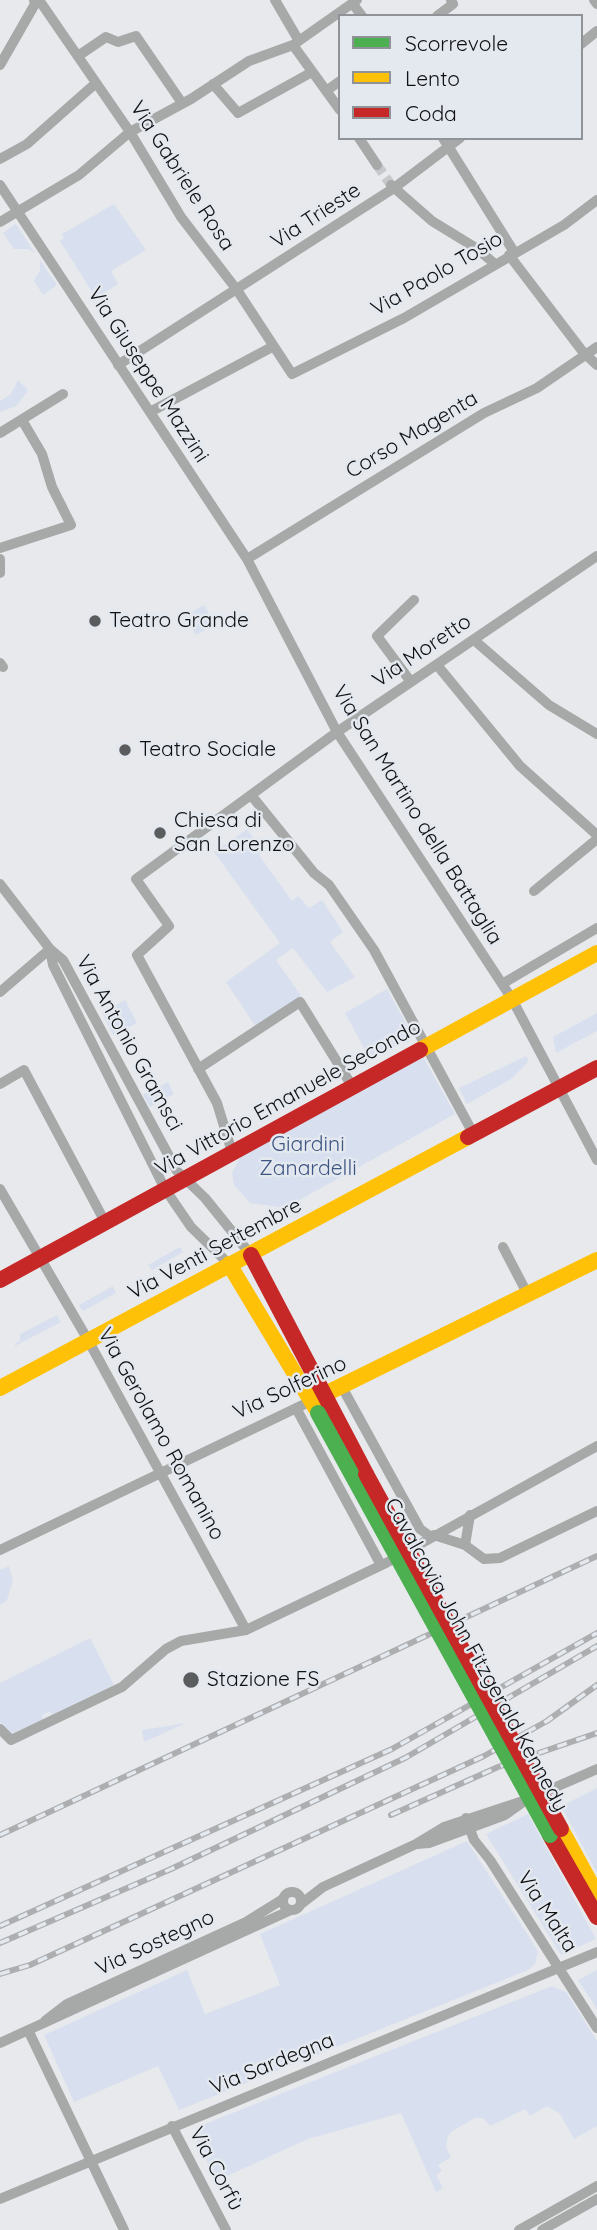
<!DOCTYPE html>
<html>
<head>
<meta charset="utf-8">
<style>
	body { margin:0 }
	#map { position:relative; width:597px; height:2230px; overflow:hidden; background:#e7e9ec; font-family:Quicksand,sans-serif }
	canvas { display:block }
	.legend { position:absolute; left:338px; top:14px; width:245px; height:126px; box-sizing:border-box; background:#e4e8ef; border:2px solid #8f9297; margin:0; padding:9px 12px; list-style:none; font-size:21px; color:#0f1012 }
	.legend li { display:flex; align-items:center; gap:14px; height:35px }
	.legend b { width:35px; border:2px solid #8f9297 }
</style>
</head>
<body>
<div id="map">
<canvas width="597" height="2230"></canvas>
<ul class="legend">
<li><b style="height:9px;background:#4caf50"></b>Scorrevole</li>
<li><b style="height:9px;background:#ffc107"></b>Lento</li>
<li><b style="height:9px;background:#c62828"></b>Coda</li>
</ul>
</div>
<script>
const g = document.querySelector('canvas').getContext('2d');
g.lineJoin = 'round';
function fillPath(path, color) { g.fillStyle = color; g.fill(path, 'evenodd'); }
const poly = rows => new Path2D(rows.map(r => 'M' + r).join(''));
function stroke(path, color, width, dash) { g.strokeStyle = color; g.lineWidth = width; g.lineCap = dash ? 'butt' : 'round'; g.setLineDash(dash || []); g.stroke(path); }
function write(font, color, halo, rows, align = 'center') {
  g.font = font + ' Quicksand,sans-serif'; g.lineWidth = 5; g.setLineDash([]); g.textBaseline = 'middle'; g.strokeStyle = halo; g.fillStyle = color; for (const [text, x, y, turn = 0] of rows) {
    g.save(); g.translate(x, y); g.rotate((+turn || 0) * Math.PI / 180); g.textAlign = isNaN(turn) ? turn : align; if (halo) g.strokeText(text, 0, 0); g.fillText(text, 0, 0); g.restore();
  }
}
fillPath(poly([
	[114,204,146,250,111,271,118,284,96,298,60,241,64,238,62,234],
	[16,224,35,253,28,249,14,249,3,233],
	[40,260,57,285,43,295,34,281,40,270],
	[18,380,28,390,25,395,16,406,0,412,0,401,11,394],
	[204,605,215,624,196,635,185,616],
	[247,829,262,850,259,855,292,901,298,896,309,908,322,900,343,932,330,942,355,977,327,992,293,948,276,960,302,997,256,1027,226,982,280,943,214,852],
	[387,989,413,1036,370,1059,345,1013],
	[125,1000,137,1023,113,1035,102,1013],
	[597,1013,597,1031,556,1053,553,1037],
	[422,1055,455,1114,285,1208,250,1203,234,1185,232,1173,241,1156],
	[526,1056,529,1061,511,1079,467,1104,459,1088],
	[168,1082,174,1094,150,1107,143,1095],
	[180,1247,183,1252,152,1270,148,1265],
	[113,1286,116,1293,83,1311,79,1305],
	[57,1315,61,1322,15,1346,15,1343,20,1341,20,1334],
	[9,1566,13,1581,7,1600,0,1605,0,1570],
	[90,1638,114,1685,52,1715,50,1711,42,1715,43,1719,11,1734,0,1722,0,1683],
	[186,1723,144,1742,142,1730],
	[597,1788,597,1873,561,1806],
	[528,1814,596,1939,561,1955,486,1834],
	[467,1841,538,1951,535,1964,528,1970,179,2110,158,2066,74,2102,44,2035,187,1970,205,2014,280,1985,260,1934],
	[597,1970,597,2009,578,1980],
	[552,1986,566,1992,597,2041,597,2126,574,2139,560,2114,547,2106,530,2116,525,2109,490,2126,483,2118,475,2118,452,2131,448,2136,446,2147,451,2157,438,2165,442,2171,436,2175,443,2188,436,2192,401,2113,308,2139,216,2181,195,2136,205,2124]
]), '#d8e0ef');
stroke(poly([
	[377,165,391,185]
]), '#c7c8cb', 10, [10, 5]);
stroke(poly([
	[39,0,130,132,181,217,237,290,292,374,404,318,564,225,597,200],
	[275,0,299,41],
	[594,0,597,4],
	[352,3,362,16],
	[437,16,453,4,451,0],
	[581,44,597,31],
	[293,45,340,110],
	[78,56,106,37,118,42,136,36,182,103],
	[0,65,35,4,34,0],
	[213,84,238,113,312,72],
	[326,91,340,81],
	[359,138,377,165],
	[443,138,514,252],
	[0,159,27,144,96,83],
	[0,185,247,559,337,732,512,999,597,1160],
	[391,185,432,221,476,248,495,264],
	[0,222,79,175,130,132,191,99,249,61,293,45,357,0],
	[509,255,583,352,597,365],
	[118,365,394,188,460,138],
	[150,412,272,347],
	[0,433,63,394],
	[0,548,71,525,52,487,42,454,22,420],
	[0,559,0,573],
	[247,559,484,413,537,388,597,347],
	[474,640,549,705,597,734],
	[0,663,3,667],
	[437,665,520,766,597,835],
	[411,682,377,636,414,600],
	[251,795,314,873,329,885,374,950,474,1135],
	[0,884,50,949,63,960,177,1171,205,1198,251,1255],
	[534,891,597,839],
	[50,949,53,965,165,1189,191,1227,229,1264],
	[502,984,597,928],
	[0,992,50,949],
	[198,1069,300,1002,352,1086],
	[0,1084,24,1070,105,1222],
	[232,1152,217,1103,137,955,169,926,136,879,337,732,597,556],
	[0,1189,88,1340,246,1630],
	[503,1247,528,1295],
	[342,1387,420,1529,431,1537],
	[296,1408,381,1565],
	[434,1535,465,1545,484,1559,500,1558,597,1511],
	[465,1545,470,1515],
	[0,1550,311,1401],
	[0,1729,11,1740,122,1687,166,1649,181,1641,246,1630,386,1563,597,1446],
	[466,1818,474,1840,490,1860,597,2028],
	[417,1844,429,1843,505,1815,526,1800],
	'283 1901a9 9 0 1 1 18 0a9 9 0 1 1-18 0Z',
	[301,1904,323,1887,416,1844,444,1827,526,1800,597,1769],
	[45,2021,67,2004,246,1922,283,1899],
	[28,2030,124,2230],
	[0,2043,291,1910],
	[172,2126,226,2230],
	[0,2199,597,1952],
	[519,2230,597,2186],
	[542,2230,597,2199]
]), '#a7a8a8', 10);
stroke(poly([
	[420,1050,597,953],
	[229,1264,316,1409],
	[0,1388,468,1137],
	[311,1401,597,1260],
	[561,1829,597,1895]
]), '#ffc107', 16);
stroke(poly([
	[468,1137,597,1068],
	[251,1255,366,1474],
	[0,1280,420,1050],
	[550,1835,597,1917]
]), '#c62828', 16);
const rail = poly([
	[391,1815,498,1767,597,1733],
	[0,1835,597,1556],
	[0,1926,392,1749,597,1633],
	[0,1943,171,1869,405,1758,597,1646],
	[0,1974,30,1965,484,1756,547,1721,597,1685]
]);
stroke(rail, '#adaeb0', 6);
stroke(rail, '#e4e8ef', 3.5, [10]);
stroke(poly([
	[318,1413,550,1835]
]), '#4caf50', 16);
stroke(poly([
	[366,1474,561,1829]
]), '#c62828', 16);
for (const [x, y, r, color] of [
	[95,621,7,"#5b5c5e"],
	[125,750,7,"#5b5c5e"],
	[160,833,7,"#5b5c5e"],
	[191,1680,9,"#5b5c5e"]
]) { const dot = new Path2D(); dot.arc(x, y, r, 0, 2 * Math.PI); g.fillStyle = color; g.fill(dot); stroke(dot, '#e4e8ef', 2.5); }
write('21px', '#0f1012', '#e4e8ef', [
	["Via Gabriele Rosa",182,176,57],
	["Via Trieste",316,216,-33],
	["Via Paolo Tosio",437,274,-30],
	["Via Giuseppe Mazzini",148,375,57],
	["Corso Magenta",412,435,-31],
	["Via Moretto",422,651,-34],
	["Via San Martino della Battaglia",417,815,58],
	["Via Antonio Gramsci",129,1043,61],
	["Via Vittorio Emanuele Secondo",288,1098,-29],
	["Via Venti Settembre",215,1249,-28],
	["Via Solferino",290,1388,-25],
	["Via Gerolamo Romanino",161,1434,61],
	["Cavalcavia John Fitzgerald Kennedy",476,1655,61],
	["Via Malta",547,1912,57],
	["Via Sostegno",155,1943,-25],
	["Via Sardegna",272,2064,-22],
	["Via Corfù",216,2169,62]
]);
write('21px', '#0f1012', '#e4e8ef', [
	["Teatro Grande",109,621],
	["Teatro Sociale",139,750],
	["Chiesa di",174,821],
	["San Lorenzo",174,845],
	["Stazione FS",207,1680]
], 'left');
write('21px', '#3f5683', '#e4e8ef', [
	["Giardini",308,1145],
	["Zanardelli",308,1169]
]);
</script>
</body>
</html>
